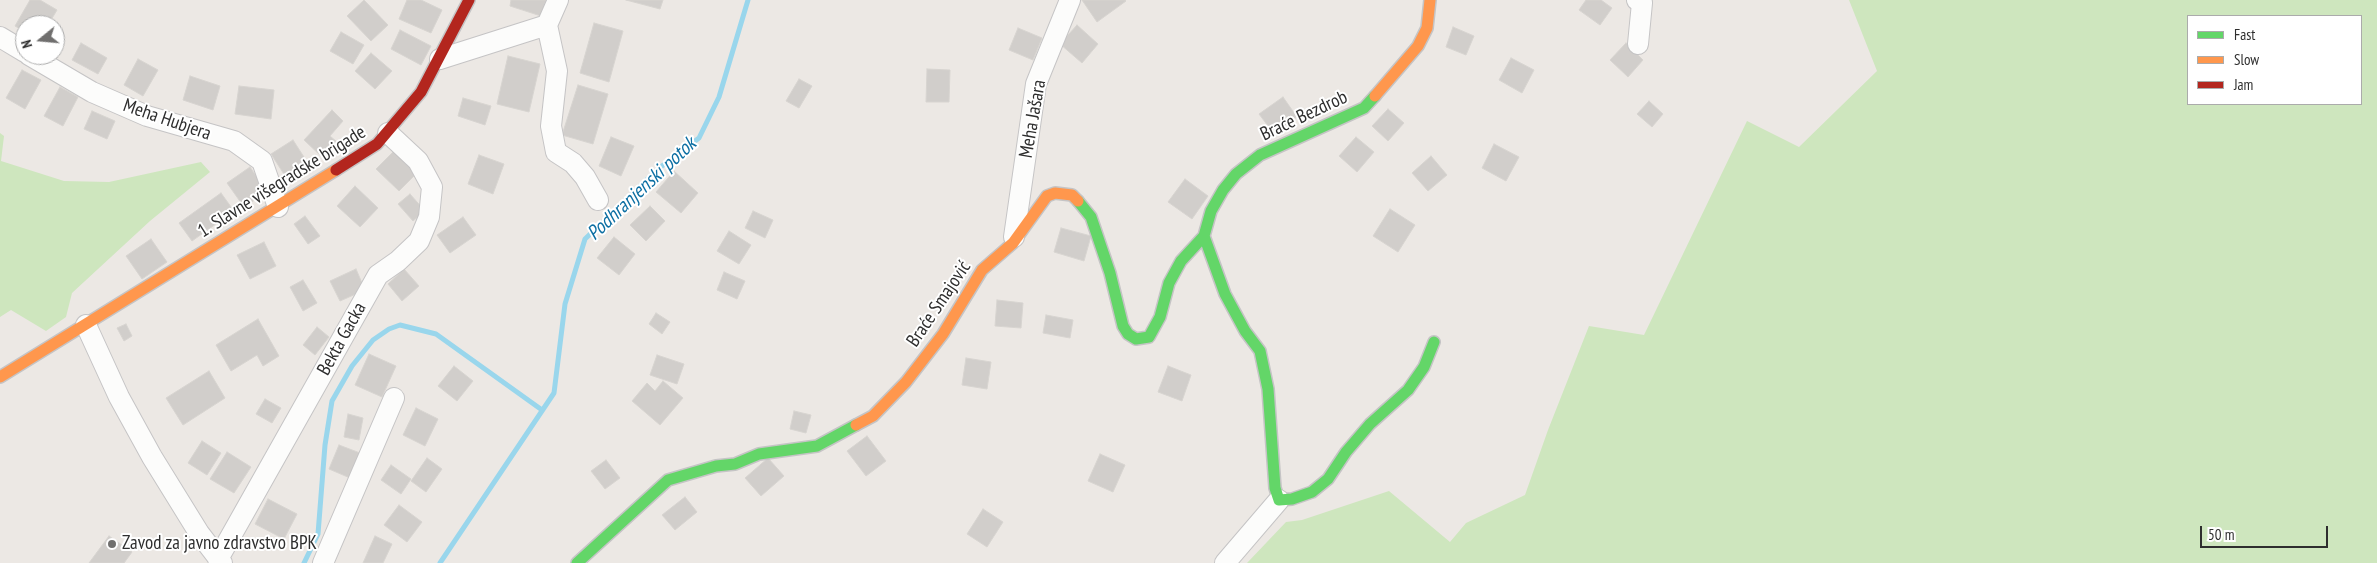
<!DOCTYPE html>
<html>
<head>
<meta charset="utf-8">
<style>
	body { margin:0 }
	#map { position:relative; width:2377px; height:563px; overflow:hidden; background:#ece8e4; font-family:"PT Sans Narrow",sans-serif }
	canvas { display:block }
	.legend { position:absolute; left:2187px; top:15px; width:175px; height:90px; box-sizing:border-box; background:#fff; border:1px solid #ababab; margin:0; padding:6px 9px; list-style:none; font-size:15px; color:#2e2e2e }
	.legend li { display:flex; align-items:center; gap:10px; height:25px }
	.legend b { width:25px; border:1px solid #ababab }
	.north { position:absolute; left:15px; top:15px; width:50px; height:50px; box-sizing:border-box; background:#fff; border:1px solid #ababab; border-radius:50%; rotate:253deg; font-size:14px; font-weight:700; line-height:20px; text-align:center; color:#2e2e2e }
	.north::after { content:''; display:block; margin:auto; width:18px; height:22px; background:#706f6e; clip-path:polygon(50% 0,100% 100%,50% 72%,0 100%) }
	.scale { position:absolute; left:2200px; top:526px; width:128px; height:22px; box-sizing:border-box; border:2px solid #2e2e2e; border-top:0; padding-left:6px; font-size:15px; line-height:18px; white-space:nowrap; color:#2e2e2e; -webkit-text-stroke:4px #fff; paint-order:stroke }
</style>
</head>
<body>
<div id="map">
<canvas width="2377" height="563"></canvas>
<ul class="legend">
<li><b style="height:6px;background:#63d668"></b>Fast</li>
<li><b style="height:6px;background:#ff974d"></b>Slow</li>
<li><b style="height:6px;background:#b3261e"></b>Jam</li>
</ul>
<div class="north">N</div>
<div class="scale">50 m</div>
</div>
<script>
const g = document.querySelector('canvas').getContext('2d');
g.lineJoin = 'round';
function fillPath(path, color) { g.fillStyle = color; g.fill(path, 'evenodd'); }
const poly = rows => new Path2D(rows.map(r => 'M' + r).join(''));
function stroke(path, color, width, dash) { g.strokeStyle = color; g.lineWidth = width; g.lineCap = dash ? 'butt' : 'round'; g.setLineDash(dash || []); g.stroke(path); }
function write(font, color, halo, rows, align = 'center') {
  g.font = font + ' "PT Sans Narrow",sans-serif'; g.lineWidth = 4; g.setLineDash([]); g.textBaseline = 'middle'; g.strokeStyle = halo; g.fillStyle = color; for (const [text, x, y, turn = 0] of rows) {
    g.save(); g.translate(x, y); g.rotate((+turn || 0) * Math.PI / 180); g.textAlign = isNaN(turn) ? turn : align; if (halo) g.strokeText(text, 0, 0); g.fillText(text, 0, 0); g.restore();
  }
}
fillPath(poly([
	[1849,0,2377,0,2377,563,1247,563,1286,522,1302,520,1389,491,1450,542,1466,523,1525,495,1548,430,1589,326,1644,335,1747,121,1799,147,1877,71],
	[2361,16,2361,104,2188,104,2188,16],
	[0,133,4,136,1,161,64,181,109,182,201,162,210,172,150,221,72,293,66,317,46,331,11,310,0,317]
]), '#cee6be');
stroke(poly([
	[304,563,318,534,325,445,332,401,352,366,373,340,389,329,400,325,436,334,542,410],
	[440,563,554,393,565,304,585,239,658,169,699,138,719,97,748,0]
]), '#99d6ec', 5);
const building = poly([
	[30,0,40,0,57,10,48,25,25,25,25,32,15,26,30,0],
	[364,0,388,25,371,41,347,16,364,0],
	[407,0,421,0,442,10,431,33,399,19,407,0],
	[511,0,546,0,541,16,510,6,511,0],
	[626,0,663,0,660,9,626,0],
	[1082,0,1125,0,1126,1,1097,22,1082,0],
	[1586,0,1601,0,1612,8,1600,25,1579,10,1586,0],
	[594,23,623,31,609,82,580,73,594,23],
	[1077,25,1098,44,1082,63,1060,44,1077,25],
	[1453,27,1474,36,1466,55,1446,47,1453,27],
	[1018,28,1042,38,1033,60,1009,50,1018,28],
	[400,30,431,46,421,65,391,49,400,30],
	[341,32,364,45,353,64,330,51,341,32],
	[81,43,107,58,98,74,72,60,81,43],
	[1626,43,1643,60,1628,77,1610,60,1626,43],
	[371,53,392,71,375,89,355,71,371,53],
	[508,56,540,64,529,112,497,104,508,56],
	[1511,58,1534,70,1522,93,1499,80,1511,58],
	[138,59,158,70,143,96,124,85,138,59],
	[927,69,950,70,949,102,926,102,927,69],
	[22,70,41,80,25,109,6,98,22,70],
	[190,76,220,86,213,110,183,100,190,76],
	[799,79,812,86,799,108,786,101,799,79],
	[578,85,608,94,593,144,562,135,578,85],
	[239,86,274,90,271,119,235,114,239,86],
	[60,87,78,97,63,126,44,116,60,87],
	[1283,97,1297,117,1274,134,1259,114,1283,97],
	[463,98,491,106,485,125,458,116,463,98],
	[1649,101,1663,114,1652,127,1637,114,1649,101],
	[1388,109,1404,123,1388,141,1372,126,1388,109],
	[332,110,343,121,330,136,337,142,323,158,304,140,332,110],
	[92,111,115,121,107,139,84,129,92,111],
	[611,137,634,146,621,176,599,166,611,137],
	[1356,137,1374,152,1357,172,1339,156,1356,137],
	[293,140,311,168,289,182,271,154,293,140],
	[1494,144,1519,157,1506,181,1482,168,1494,144],
	[397,148,420,170,399,191,376,169,397,148],
	[479,155,504,164,493,194,468,184,479,155],
	[1431,156,1447,175,1428,191,1412,173,1431,156],
	[250,167,267,192,244,207,227,183,250,167],
	[674,171,698,193,681,213,656,192,674,171],
	[1185,179,1208,196,1192,219,1168,202,1185,179],
	[355,186,378,208,360,227,337,206,355,186],
	[221,193,234,211,192,241,179,223,221,193],
	[410,194,425,211,413,221,398,204,410,194],
	[650,206,665,221,646,241,630,225,650,206],
	[1390,209,1415,225,1398,252,1373,236,1390,209],
	[753,211,773,220,765,238,745,228,753,211],
	[305,216,320,236,308,244,294,224,305,216],
	[463,217,476,235,450,253,437,235,463,217],
	[1061,228,1091,236,1084,261,1054,252,1061,228],
	[729,231,751,245,739,264,717,251,729,231],
	[614,237,635,254,619,275,597,258,614,237],
	[151,239,167,262,142,279,126,256,151,239],
	[264,242,276,266,250,279,237,255,264,242],
	[356,269,365,290,340,301,330,281,356,269],
	[404,269,419,286,402,301,388,284,404,269],
	[724,272,745,281,737,299,717,290,724,272],
	[303,280,317,303,303,311,290,287,303,280],
	[997,300,1023,303,1021,328,995,326,997,300],
	[656,313,670,322,662,334,649,324,656,313],
	[1046,315,1073,320,1070,338,1043,333,1046,315],
	[258,319,279,356,263,366,257,355,231,371,216,345,258,319],
	[126,324,132,336,124,341,117,328,126,324],
	[317,327,329,337,315,355,303,345,317,327],
	[369,354,396,366,382,397,355,385,369,354],
	[657,355,684,364,677,384,650,375,657,355],
	[966,358,991,362,987,389,962,385,966,358],
	[454,366,473,381,457,401,438,386,454,366],
	[1168,366,1191,375,1182,401,1158,392,1168,366],
	[209,371,225,398,183,425,166,398,209,371],
	[663,381,683,398,660,425,632,401,647,383,655,391,663,381],
	[265,399,281,408,272,423,256,414,265,399],
	[416,408,438,419,425,446,403,435,416,408],
	[794,411,811,415,806,433,790,429,794,411],
	[348,414,363,418,359,440,344,437,348,414],
	[867,436,886,461,866,476,847,451,867,436],
	[202,441,221,453,207,475,188,463,202,441],
	[339,445,360,453,350,478,329,469,339,445],
	[227,452,251,467,234,493,210,479,227,452],
	[1100,454,1125,465,1113,492,1088,481,1100,454],
	[427,458,442,469,426,492,411,481,427,458],
	[768,458,784,476,761,496,745,478,768,458],
	[606,460,620,478,605,489,591,471,606,460],
	[391,465,411,479,401,494,381,480,391,465],
	[685,497,697,512,675,530,662,515,685,497],
	[268,499,297,514,284,539,255,524,268,499],
	[399,505,422,522,407,542,384,525,399,505],
	[983,509,1003,522,987,547,967,534,983,509],
	[109,536,132,552,124,563,89,563,109,536],
	[375,536,392,544,383,563,363,563,375,536]
]);
fillPath(building, '#d1cecb');
stroke(building, '#d7d4d0', 1);
const street = poly([
	[558,0,547,25,557,71,551,126,556,152,573,163,585,177,598,200],
	[1637,0,1642,3,1638,44],
	[0,37,25,52],
	[29,55,92,92,147,116,234,141,262,161,278,207],
	[440,59,547,25],
	[1014,237,1036,84,1070,0],
	[86,325,119,397,152,457,199,533,222,563],
	[218,559,378,275,398,261,419,241,429,217,432,187,418,161,388,133],
	[323,563,394,398],
	[1225,563,1279,500]
]);
const fast = poly([
	[1078,201,1091,217,1110,273,1123,326,1128,334,1136,339,1149,337,1160,317,1169,283,1181,261,1204,236,1211,211,1223,190,1236,174,1260,155,1364,108,1375,96],
	[1204,236,1225,294,1245,331,1260,351,1268,389,1275,488,1279,500,1292,499,1312,492,1328,479,1346,452,1370,424,1408,390,1424,367,1434,342],
	[577,563,668,480,716,466,735,464,759,454,817,446,856,425]
]);
const slow = poly([
	[1375,96,1418,46,1427,28,1430,0],
	[0,377,336,170],
	[856,425,873,416,906,382,943,334,982,270,1013,243,1047,196,1055,193,1072,195,1078,201]
]);
const jam = poly([
	[336,170,377,144,421,92,469,0]
]);
stroke(street, '#c5c4c5', 22);
stroke(fast, '#c5c4c5', 14);
stroke(slow, '#c5c4c5', 14);
stroke(jam, '#c5c4c5', 14);
stroke(street, '#fcfcfb', 20);
stroke(fast, '#63d668', 11);
stroke(slow, '#ff974d', 11);
stroke(jam, '#b3261e', 11);
for (const [x, y, r, color] of [
	[112,544,5,"#706f6e"]
]) { const dot = new Path2D(); dot.arc(x, y, r, 0, 2 * Math.PI); g.fillStyle = color; g.fill(dot); stroke(dot, '#fff', 2); }
write('19px', '#2e2e2e', '#fff', [
	["Braće Bezdrob",1304,116,-25],
	["Meha Jašara",1033,119,-80],
	["Meha Hubjera",167,120,19],
	["1. Slavne višegradske brigade",282,182,-32],
	["Braće Smajović",939,304,-56],
	["Bekta Gacka",342,339,-61]
]);
write('19px', '#2e2e2e', '#fff', [
	["Zavod za javno zdravstvo BPK",122,544]
], 'left');
write('italic 20px', '#0d6fa3', '#fff', [
	["Podhranjenski potok",642,189,-43]
]);
</script>
</body>
</html>
